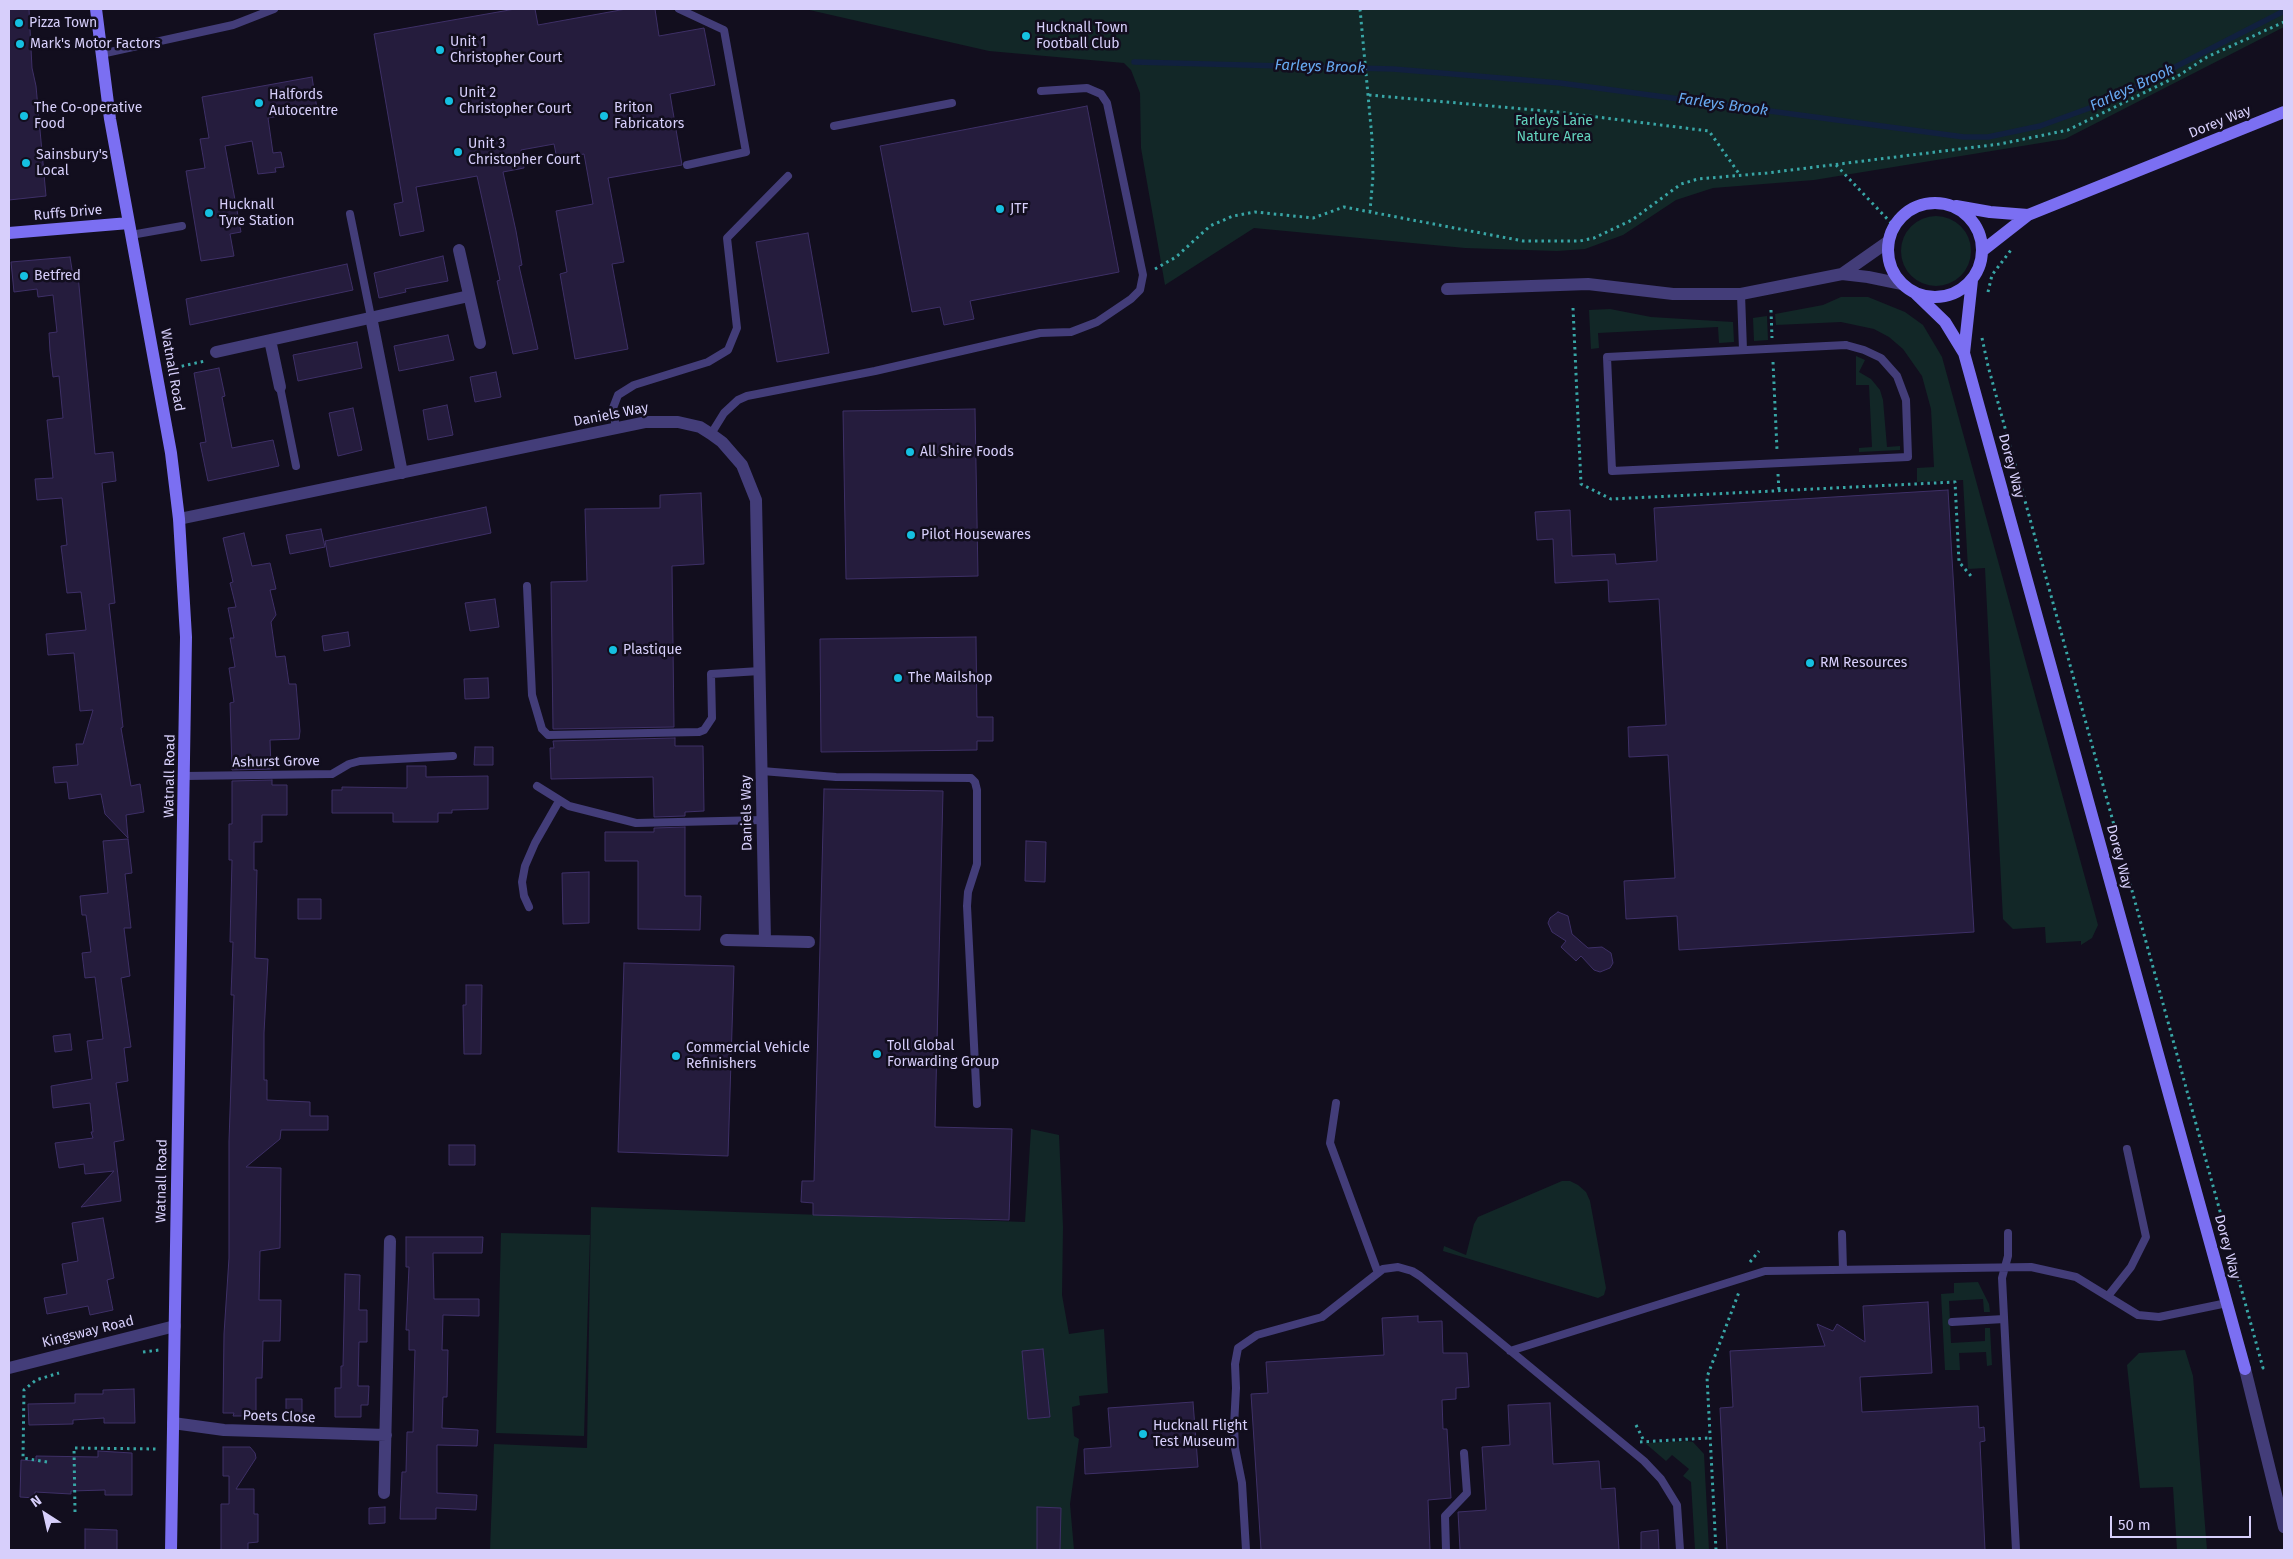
<!DOCTYPE html>
<html>
<head>
<meta charset="utf-8">
<style>
	body { margin:0 }
	#map { position:relative; width:2293px; height:1559px; overflow:hidden; background:#120e1e; font-family:"Fira Sans",sans-serif }
	canvas { display:block }
	.frame { position:absolute; inset:0; border:10px solid #d7cffb; pointer-events:none }
	.north { position:absolute; left:20px; top:1489px; width:50px; height:50px; -webkit-text-stroke:4px #120e1e; paint-order:stroke; rotate:325deg; font-size:14px; font-weight:700; line-height:20px; text-align:center; color:#d7cffb }
	.north::after { content:''; display:block; margin:auto; width:18px; height:22px; background:#d7cffb; clip-path:polygon(50% 0,100% 100%,50% 72%,0 100%) }
	.scale { position:absolute; left:2110px; top:1516px; width:141px; height:22px; box-sizing:border-box; border:2px solid #d7cffb; border-top:0; padding-left:6px; font-size:15px; line-height:18px; white-space:nowrap; color:#d7cffb; -webkit-text-stroke:4px #120e1e; paint-order:stroke }
</style>
</head>
<body>
<div id="map">
<canvas width="2293" height="1559"></canvas>
<div class="frame"></div>
<div class="north">N</div>
<div class="scale">50 m</div>
</div>
<script>
const g = document.querySelector('canvas').getContext('2d');
g.lineJoin = 'round';
function fillPath(path, color) { g.fillStyle = color; g.fill(path, 'evenodd'); }
const poly = rows => new Path2D(rows.map(r => 'M' + r).join(''));
function stroke(path, color, width, dash) { g.strokeStyle = color; g.lineWidth = width; g.lineCap = dash ? 'butt' : 'round'; g.setLineDash(dash || []); g.stroke(path); }
function write(font, color, halo, rows, align = 'center') {
  g.font = font + ' "Fira Sans",sans-serif'; g.lineWidth = 5; g.setLineDash([]); g.textBaseline = 'middle'; g.strokeStyle = halo; g.fillStyle = color; for (const [text, x, y, turn = 0] of rows) {
    g.save(); g.translate(x, y); g.rotate((+turn || 0) * Math.PI / 180); g.textAlign = isNaN(turn) ? turn : align; if (halo) g.strokeText(text, 0, 0); g.fillText(text, 0, 0); g.restore();
  }
}
fillPath(poly([
	[805,9,2284,9,2284,27,2065,139,1814,180,1713,188,1676,200,1623,235,1585,249,1557,251,1465,248,1254,228,1165,285,1141,148,1140,93,1131,70,1124,63,989,51],
	'1901 251a35 35 0 1 1 70 0a35 35 0 1 1-70 0Z',
	[1841,297,1868,297,1905,312,1923,325,1942,357,2098,925,2092,938,2081,945,2081,941,2046,943,2045,927,2013,929,2003,919,1985,568,1968,569,1963,480,1917,482,1917,468,1934,467,1931,409,1922,376,1903,349,1889,337,1874,329,1841,322,1776,325,1775,314,1823,305],
	[1610,309,1651,317,1733,322,1734,342,1719,343,1718,327,1598,333,1599,348,1591,349,1589,310],
	[1767,316,1768,340,1754,341,1753,318],
	[1856,356,1865,360,1859,372,1871,379,1880,390,1883,400,1887,447,1900,446,1900,450,1859,452,1859,448,1872,447,1869,385,1856,385],
	[1031,1129,1059,1135,1063,1227,1062,1295,1069,1334,1104,1329,1108,1393,1079,1396,1080,1405,1072,1407,1074,1436,1079,1439,1070,1504,1074,1550,490,1550,494,1444,587,1448,591,1207,1025,1222],
	[1043,1349,1050,1417,1028,1419,1022,1351],
	[1562,1181,1570,1181,1578,1185,1586,1192,1590,1201,1606,1288,1604,1295,1598,1298,1443,1251,1444,1246,1466,1255,1474,1224,1478,1217],
	[501,1233,590,1235,584,1436,496,1433],
	[1978,1282,1989,1304,1990,1312,1984,1312,1983,1299,1949,1301,1951,1343,1985,1341,1985,1328,1990,1328,1992,1365,1987,1366,1986,1352,1959,1353,1960,1370,1945,1370,1941,1294,1954,1293,1954,1283],
	[2185,1350,2193,1376,2207,1550,2177,1550,2173,1487,2140,1488,2127,1365,2139,1353],
	[1687,1441,1693,1442,1704,1454,1709,1550,1695,1550,1691,1482,1683,1476,1689,1469,1672,1455,1666,1461,1645,1443]
]), '#122727');
stroke(poly([
	[1134,62,1393,69,1560,83,1964,137,1988,137,2040,126,2109,101,2284,11]
]), '#11203f', 5.5);
const building = poly([
	[9,9,29,9,32,68,36,86,46,196,9,200,9,9],
	[515,9,535,9,538,25,626,9,655,9,659,36,704,28,715,85,670,94,682,165,608,178,624,262,612,264,628,349,575,359,560,274,567,272,556,211,593,204,584,154,557,159,554,144,521,150,524,168,503,172,516,231,522,265,519,266,538,349,513,354,497,281,500,280,477,176,416,187,424,231,400,236,394,204,403,202,374,34,515,9],
	[312,77,317,109,268,118,273,153,281,152,284,167,275,168,276,172,258,174,252,141,225,146,241,232,230,234,234,256,201,261,186,171,205,168,200,139,209,138,202,97,312,77],
	[1087,106,1119,272,970,301,974,319,944,325,940,307,912,312,880,146,1087,106],
	[808,233,829,353,777,362,756,242,808,233],
	[443,256,448,281,405,289,406,292,379,298,374,273,443,256],
	[70,257,73,276,78,275,95,454,113,452,116,481,102,483,115,603,109,604,123,727,121,728,131,786,140,784,144,812,126,815,128,838,105,814,101,794,69,799,67,782,55,783,53,767,78,765,76,744,83,744,93,710,80,711,74,653,48,655,46,634,86,630,81,592,67,593,61,546,67,545,62,498,37,500,35,479,53,478,47,420,63,418,59,376,53,377,50,351,49,333,57,332,53,295,38,297,37,289,14,292,11,262,70,257],
	[347,264,353,290,190,325,186,299,347,264],
	[448,335,454,360,399,371,394,346,448,335],
	[357,342,362,368,298,381,293,355,357,342],
	[219,368,225,396,222,397,232,448,273,440,279,466,208,481,200,443,206,442,194,373,219,368],
	[496,372,501,397,475,402,470,377,496,372],
	[447,405,453,435,428,440,423,410,447,405],
	[353,408,362,450,338,456,329,413,353,408],
	[975,409,978,576,846,579,843,411,975,409],
	[1948,490,1974,932,1679,950,1677,916,1626,919,1624,881,1675,878,1668,755,1629,757,1628,727,1666,725,1659,599,1609,602,1608,580,1555,583,1553,539,1537,540,1535,512,1570,510,1572,556,1615,554,1616,564,1657,561,1654,508,1948,490],
	[701,493,704,564,672,566,674,727,553,729,551,582,587,581,585,509,660,508,660,495,701,493],
	[486,507,491,533,330,567,325,541,486,507],
	[321,529,325,547,290,554,286,535,321,529],
	[244,533,252,566,270,563,276,589,270,590,276,615,271,622,276,657,285,656,289,684,296,684,300,731,299,739,270,740,271,769,232,770,230,703,234,702,229,668,235,667,230,638,234,638,228,608,236,607,230,583,233,582,223,538,244,533],
	[495,599,499,627,470,631,465,603,495,599],
	[348,632,350,646,324,651,322,636,348,632],
	[976,637,977,717,993,717,993,741,977,741,977,750,821,752,820,639,976,637],
	[488,678,489,698,465,699,464,679,488,678],
	[675,738,675,746,703,746,704,811,685,812,685,816,654,817,653,777,551,779,550,748,554,748,553,741,675,738],
	[475,747,493,747,493,765,474,765,475,747],
	[407,766,426,766,426,777,488,776,488,809,452,810,452,813,438,813,438,822,393,822,393,813,332,813,332,790,342,790,342,787,407,788,407,766],
	[272,780,272,785,287,785,287,815,262,815,262,842,254,842,254,870,257,870,255,958,268,959,264,1033,264,1080,267,1080,267,1100,310,1102,310,1116,328,1116,328,1130,281,1130,280,1139,246,1167,281,1168,280,1248,260,1251,259,1300,281,1300,280,1341,263,1341,262,1378,256,1378,256,1416,233,1416,234,1413,223,1413,224,1334,229,1258,229,1141,234,995,231,995,233,942,230,942,232,860,229,860,229,824,232,824,232,781,272,780],
	[824,789,943,791,935,1127,1012,1129,1009,1220,813,1215,813,1203,801,1202,802,1181,814,1181,824,789],
	[685,827,685,896,701,896,700,930,638,929,638,861,605,861,605,832,654,832,654,828,685,827],
	[128,839,132,873,125,874,131,928,124,928,130,976,121,978,131,1047,124,1048,128,1081,116,1083,124,1140,114,1142,121,1201,81,1207,114,1171,85,1174,84,1164,59,1168,55,1143,93,1138,91,1132,93,1132,90,1103,53,1108,51,1086,92,1079,87,1041,103,1039,95,977,85,978,82,953,91,952,86,915,82,915,80,896,108,893,103,841,128,839],
	[1026,841,1046,842,1045,882,1025,881,1026,841],
	[589,872,589,923,563,924,562,873,589,872],
	[298,899,321,899,321,919,298,919,298,899],
	[1558,912,1568,916,1572,934,1588,948,1602,947,1611,953,1613,963,1610,968,1600,972,1594,970,1581,956,1576,961,1561,947,1566,941,1552,932,1548,923,1550,918,1558,912],
	[624,963,734,966,728,1156,618,1152,624,963],
	[466,985,482,985,481,1054,464,1054,463,1005,466,1005,466,985],
	[70,1034,72,1050,55,1052,53,1036,70,1034],
	[449,1145,475,1145,475,1165,449,1165,449,1145],
	[103,1218,114,1278,107,1280,113,1310,90,1315,88,1306,47,1314,44,1298,67,1294,62,1264,78,1261,72,1223,103,1218],
	[406,1237,483,1237,482,1253,433,1253,434,1299,479,1299,479,1316,443,1315,442,1350,448,1350,447,1397,443,1397,442,1428,478,1430,477,1446,437,1445,437,1493,477,1495,476,1510,436,1508,436,1519,400,1519,402,1472,406,1472,407,1432,413,1432,414,1384,415,1350,409,1350,409,1330,406,1330,409,1267,406,1267,406,1237],
	[345,1274,360,1275,359,1310,367,1310,367,1342,359,1342,358,1386,369,1386,368,1405,361,1405,361,1417,335,1417,335,1388,341,1388,341,1366,343,1366,345,1274],
	[1928,1302,1932,1373,1860,1377,1862,1412,1978,1406,1979,1428,1984,1427,1985,1441,1980,1442,1985,1550,1727,1550,1720,1408,1733,1407,1730,1351,1825,1346,1817,1324,1833,1331,1837,1324,1865,1342,1863,1306,1928,1302],
	[1418,1316,1418,1322,1442,1321,1443,1353,1467,1353,1469,1387,1456,1388,1456,1399,1442,1400,1443,1429,1447,1429,1451,1498,1428,1500,1430,1550,1261,1550,1251,1394,1268,1393,1266,1362,1384,1355,1382,1318,1418,1316],
	[1043,1349,1050,1417,1028,1419,1022,1351,1043,1349],
	[134,1389,135,1423,104,1423,104,1418,73,1420,73,1424,29,1425,28,1404,75,1403,75,1394,103,1394,103,1390,134,1389],
	[286,1399,302,1399,302,1415,286,1415,286,1399],
	[1193,1402,1198,1467,1085,1474,1084,1449,1111,1447,1108,1408,1193,1402],
	[1550,1403,1553,1464,1599,1461,1601,1489,1615,1488,1619,1550,1460,1550,1458,1512,1486,1510,1482,1447,1510,1445,1508,1405,1550,1403],
	[223,1447,250,1447,255,1453,256,1458,236,1489,254,1489,254,1514,258,1514,258,1542,248,1543,248,1550,221,1550,221,1504,229,1504,229,1476,223,1476,223,1447],
	[98,1451,132,1453,132,1495,105,1495,105,1490,71,1491,71,1494,35,1492,35,1498,20,1497,21,1460,36,1461,36,1456,98,1457,98,1451],
	[385,1507,385,1523,369,1524,369,1508,385,1507],
	[1037,1507,1061,1508,1060,1550,1037,1550,1037,1507],
	[85,1529,117,1530,117,1550,85,1550,85,1529],
	[1658,1530,1659,1550,1641,1550,1641,1532,1658,1530]
]);
fillPath(building, '#251c3d');
stroke(building, '#3e3067', 1);
stroke(poly([
	[1360,9,1372,138,1373,176,1370,211],
	[1369,95,1557,112,1709,131,1740,175],
	[1836,165,1894,226],
	[1155,269,1176,257,1210,226,1233,216,1255,212,1313,218,1344,207,1523,241,1580,241,1594,238,1632,220,1681,184,1698,179,1767,173,2000,144,2068,130,2178,76,2207,57,2284,22],
	[1988,292,1992,275,2011,250],
	[1573,308,1581,484,1611,499,1955,482,1959,562,1971,576],
	[1771,310,1772,338],
	[1982,338,1988,366,2263,1368,2260,1368],
	[1773,362,1777,450],
	[169,369,205,361],
	[1778,474,1779,491],
	[1750,1262,1759,1251],
	[143,1352,159,1350],
	[1636,1425,1644,1441],
	[1640,1442,1709,1438],
	[47,1462,23,1458,24,1390,36,1380,59,1373],
	[75,1512,74,1448,159,1449],
	[1716,1550,1707,1377,1739,1292]
]), '#38a6a6', 3, [2.5, 4]);
stroke(poly([
	[679,9,724,30,746,152,687,165],
	[101,54,233,25,274,9],
	[834,126,952,103],
	[350,214,371,317],
	[131,235,182,226],
	[1741,294,1743,350],
	[1846,345,1864,350,1881,358,1897,376,1906,400,1908,457,1612,471,1607,357,1846,345],
	[280,387,296,466],
	[616,429,613,408,618,395,634,385,708,362,728,350,737,328,727,238,788,176],
	[711,434,724,413,738,400,747,396,875,371,1040,333,1071,332,1097,322,1131,299,1140,290,1143,275,1107,103,1101,94,1087,88,1041,91],
	[527,586,532,695,542,729,548,735,699,732,704,730,712,718,711,674,760,671],
	[762,771,836,777,971,778,975,782,977,790,977,864,968,892,967,906,977,1104],
	[185,776,332,774,349,764,360,761,453,756],
	[537,786,569,806,636,823,763,820],
	[529,907,524,896,522,882,525,866,535,843,559,801],
	[1336,1103,1330,1143,1378,1273],
	[2008,1233,2008,1256,2002,1278,2016,1550],
	[1842,1234,1843,1270],
	[2108,1296,2131,1267,2146,1237,2127,1149],
	[1952,1322,2004,1319],
	[1510,1351,1765,1271,2031,1267,2076,1277,2138,1315,2159,1317,2227,1303],
	[1246,1550,1242,1483,1235,1448,1234,1426,1236,1388,1235,1364,1238,1348,1257,1335,1322,1317,1383,1269,1398,1267,1412,1271,1420,1276,1644,1461,1661,1479,1677,1505,1680,1550],
	[1446,1550,1445,1516,1467,1493,1464,1453]
]), '#433d79', 8);
stroke(poly([
	[459,250,480,343],
	[1842,274,1889,241],
	[1447,289,1588,284,1673,294,1741,294,1842,274,1868,277,1902,284],
	[371,317,402,473],
	[270,340,280,387],
	[216,352,469,296],
	[179,519,646,422,678,422,700,427,711,434,722,442,742,465,756,500,765,941],
	[726,940,809,942],
	[9,1368,175,1326],
	[2245,1369,2284,1527],
	[173,1423,224,1430,386,1435],
	[384,1493,390,1241]
]), '#433d79', 12);
stroke(poly([
	[96,9,110,119,171,453,179,519,186,637,171,1550],
	'1888 250a47 47 0 1 1 94 0a47 47 0 1 1-94 0Z',
	[1956,206,1990,212,2028,215],
	[9,233,129,223],
	[1982,251,2028,215,2284,112],
	[1915,293,1945,322,1964,353,2245,1369],
	[1964,353,1972,280]
]), '#7b6ff2', 12);
for (const [x, y, r, color] of [
	[19,23,5,"#15c0e1"],
	[1026,36,5,"#15c0e1"],
	[20,44,5,"#15c0e1"],
	[440,50,5,"#15c0e1"],
	[449,101,5,"#15c0e1"],
	[259,103,5,"#15c0e1"],
	[24,116,5,"#15c0e1"],
	[604,116,5,"#15c0e1"],
	[458,152,5,"#15c0e1"],
	[26,163,5,"#15c0e1"],
	[1000,209,5,"#15c0e1"],
	[209,213,5,"#15c0e1"],
	[24,276,5,"#15c0e1"],
	[910,452,5,"#15c0e1"],
	[911,535,5,"#15c0e1"],
	[613,650,5,"#15c0e1"],
	[1810,663,5,"#15c0e1"],
	[898,678,5,"#15c0e1"],
	[877,1054,5,"#15c0e1"],
	[676,1056,5,"#15c0e1"],
	[1143,1434,5,"#15c0e1"]
]) { const dot = new Path2D(); dot.arc(x, y, r, 0, 2 * Math.PI); g.fillStyle = color; g.fill(dot); stroke(dot, '#120e1e', 2); }
write('14px', '#d7cffb', '#120e1e', [
	["Pizza Town",29,23],
	["Hucknall Town",1036,28],
	["Football Club",1036,44],
	["Unit 1",450,42],
	["Christopher Court",450,58],
	["Mark's Motor Factors",30,44],
	["Unit 2",459,93],
	["Christopher Court",459,109],
	["Halfords",269,95],
	["Autocentre",269,111],
	["The Co-operative",34,108],
	["Food",34,124],
	["Briton",614,108],
	["Fabricators",614,124],
	["Unit 3",468,144],
	["Christopher Court",468,160],
	["Sainsbury's",36,155],
	["Local",36,171],
	["Hucknall",219,205],
	["Tyre Station",219,221],
	["JTF",1010,209],
	["Betfred",34,276],
	["All Shire Foods",920,452],
	["Pilot Housewares",921,535],
	["Plastique",623,650],
	["RM Resources",1820,663],
	["The Mailshop",908,678],
	["Toll Global",887,1046],
	["Forwarding Group",887,1062],
	["Commercial Vehicle",686,1048],
	["Refinishers",686,1064],
	["Hucknall Flight",1153,1426],
	["Test Museum",1153,1442]
], 'left');
write('14px', '#63d3be', '#120e1e', [
	["Farleys Lane",1554,121],
	["Nature Area",1554,137]
]);
write('14px', '#d7cffb', '#120e1e', [
	["Dorey Way",2220,122,-22],
	["Ruffs Drive",68,213,-5],
	["Watnall Road",172,370,80],
	["Daniels Way",611,415,-11],
	["Dorey Way",2011,466,75],
	["Ashurst Grove",276,762,-1],
	["Watnall Road",170,776,-89],
	["Daniels Way",747,813,-91],
	["Dorey Way",2119,857,75],
	["Watnall Road",162,1181,-89],
	["Dorey Way",2227,1247,75],
	["Kingsway Road",88,1332,-14],
	["Poets Close",279,1417,2]
]);
write('italic 15px', '#67a9f1', '#120e1e', [
	["Farleys Brook",1320,67,2],
	["Farleys Brook",2132,88,-25],
	["Farleys Brook",1723,105,8]
]);
</script>
</body>
</html>
